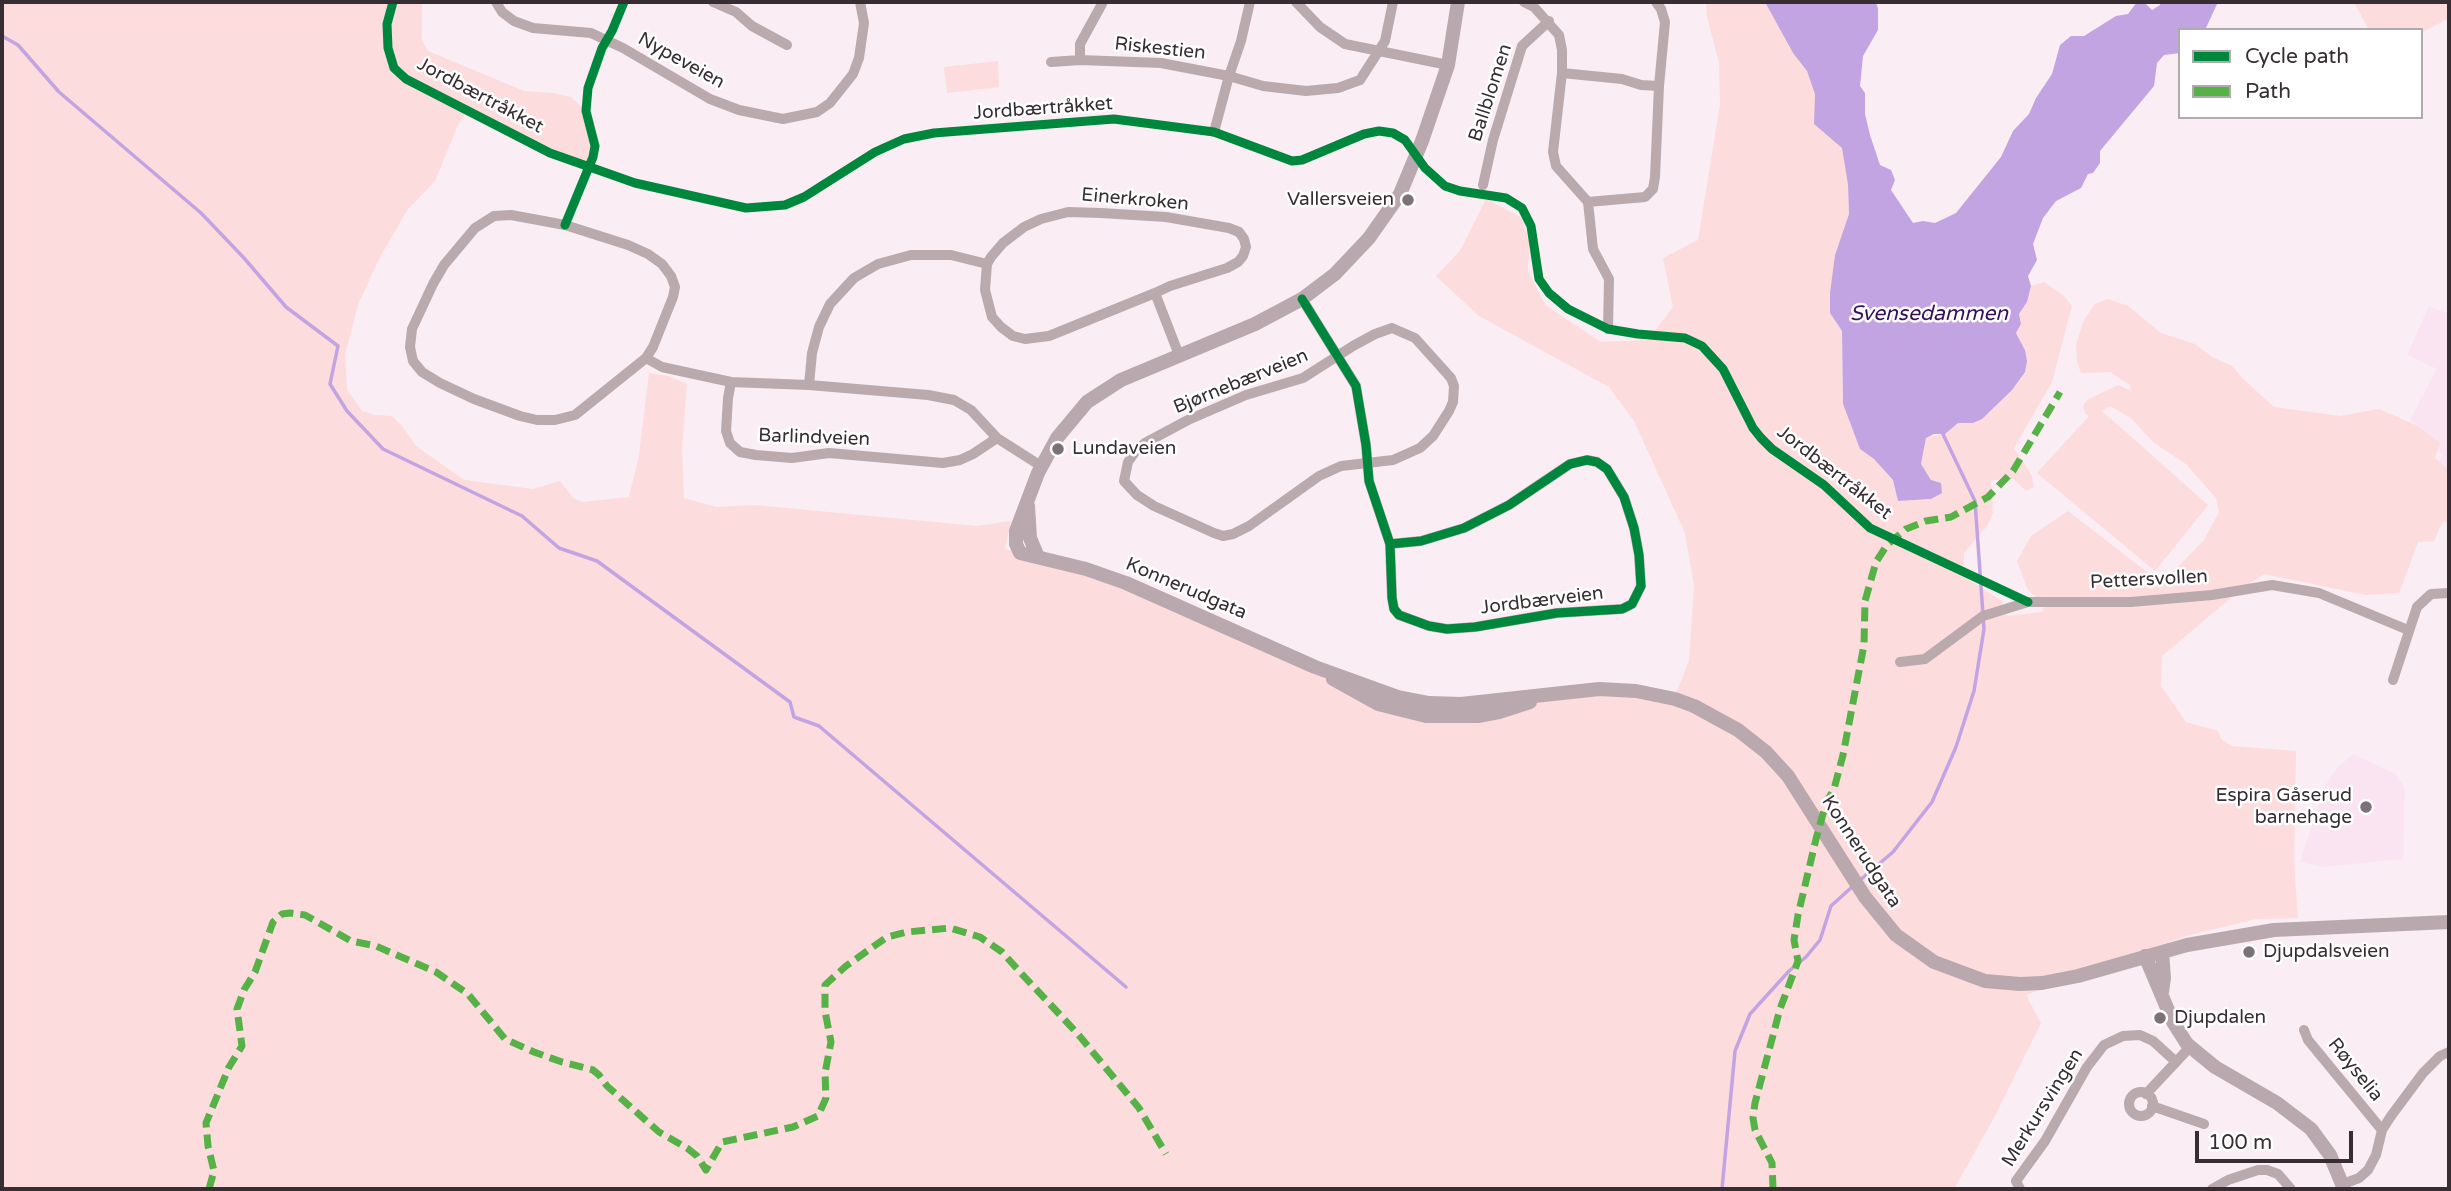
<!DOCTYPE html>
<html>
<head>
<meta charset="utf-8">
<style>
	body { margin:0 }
	#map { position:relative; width:2451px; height:1191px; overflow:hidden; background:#faedf4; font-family:"Varela Round",sans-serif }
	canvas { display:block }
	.frame { position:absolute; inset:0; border:4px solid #372e33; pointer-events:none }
	.legend { position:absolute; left:2178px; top:28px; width:245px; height:91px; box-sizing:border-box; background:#fff; border:2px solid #afabad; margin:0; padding:9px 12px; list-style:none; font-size:21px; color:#372e33 }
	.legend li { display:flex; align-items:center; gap:14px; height:35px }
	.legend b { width:35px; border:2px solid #afabad }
	.scale { position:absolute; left:2195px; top:1131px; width:158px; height:32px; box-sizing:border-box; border:4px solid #372e33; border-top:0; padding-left:9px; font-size:21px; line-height:24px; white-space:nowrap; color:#372e33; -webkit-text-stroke:5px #fff; paint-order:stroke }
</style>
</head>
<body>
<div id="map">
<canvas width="2451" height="1191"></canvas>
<div class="frame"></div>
<ul class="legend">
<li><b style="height:9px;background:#00873e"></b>Cycle path</li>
<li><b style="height:9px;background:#56b246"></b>Path</li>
</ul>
<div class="scale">100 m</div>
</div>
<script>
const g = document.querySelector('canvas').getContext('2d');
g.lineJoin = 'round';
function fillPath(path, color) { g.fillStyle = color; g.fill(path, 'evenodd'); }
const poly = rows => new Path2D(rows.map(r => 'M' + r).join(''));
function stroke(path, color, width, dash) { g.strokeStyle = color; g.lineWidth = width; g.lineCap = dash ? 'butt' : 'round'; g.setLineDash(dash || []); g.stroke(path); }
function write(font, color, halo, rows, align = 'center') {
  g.font = font + ' "Varela Round",sans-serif'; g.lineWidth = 5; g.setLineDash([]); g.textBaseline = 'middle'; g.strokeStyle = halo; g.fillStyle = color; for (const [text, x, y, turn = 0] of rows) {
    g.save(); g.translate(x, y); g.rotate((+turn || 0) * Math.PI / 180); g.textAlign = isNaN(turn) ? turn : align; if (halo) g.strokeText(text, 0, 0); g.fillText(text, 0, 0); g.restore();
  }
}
fillPath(poly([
	[2429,306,2449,314,2449,508,2425,496,2442,455,2418,426,2410,420,2437,369,2407,355],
	[2353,754,2396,774,2405,789,2403,859,2323,867,2300,862,2325,786,2336,769]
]), '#fbe4f1');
fillPath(poly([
	[2,2,422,2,422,41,428,51,524,91,553,93,571,97,586,111,595,146,589,168,550,153,467,111,458,125,435,181,408,209,381,255,359,302,345,354,347,390,362,411,374,415,392,416,402,426,416,446,464,480,533,489,560,481,573,498,583,502,629,497,639,455,649,373,668,376,687,384,682,449,684,498,716,507,755,505,977,526,1011,521,1005,549,1096,572,1397,704,1558,693,1676,694,1689,661,1694,585,1685,533,1634,421,1609,387,1479,316,1436,276,1460,251,1486,199,1522,218,1529,242,1528,271,1545,305,1601,342,1648,340,1673,307,1663,258,1698,240,1720,105,1719,62,1707,17,1706,2,1765,2,1793,53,1807,71,1816,94,1814,124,1842,147,1848,185,1849,214,1835,255,1830,313,1842,331,1843,404,1860,449,1874,459,1893,480,1898,501,1931,499,1931,480,1921,464,1926,437,1945,434,1958,423,1973,423,1994,408,2027,361,2025,350,2016,333,2021,324,2019,314,2027,302,2031,286,2044,282,2064,296,2072,306,2052,382,2014,448,2032,476,2034,487,2026,491,2014,479,1991,480,1993,513,1987,526,1964,553,1963,576,2002,601,2007,616,2042,612,2044,604,2028,590,2017,561,2031,536,2068,511,2156,579,2175,570,2204,540,2219,512,2216,498,2186,464,2154,443,2131,418,2110,406,2102,411,2208,505,2155,571,2037,473,2089,416,2085,413,2083,406,2087,400,2118,385,2131,391,2130,385,2110,372,2081,373,2077,362,2076,345,2083,322,2095,304,2108,299,2128,306,2161,333,2195,344,2212,357,2232,366,2243,379,2274,407,2340,416,2379,409,2418,426,2440,443,2435,458,2449,470,2449,523,2443,521,2434,541,2418,542,2399,593,2366,595,2264,574,2240,590,2162,656,2161,686,2186,722,2218,731,2221,739,2231,746,2296,751,2294,862,2298,918,2256,919,2186,936,2026,995,2041,1023,1996,1114,1954,1189,2,1189],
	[2354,2,2449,2,2449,18,2421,33,2421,30,2369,30],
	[998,61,999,87,947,93,944,67]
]), '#fcdcdd');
fillPath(poly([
	[1765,2,1876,2,1878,9,1878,30,1863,56,1860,86,1865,93,1865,114,1870,135,1880,165,1891,170,1895,180,1891,190,1913,223,1923,221,1935,223,1956,213,2001,157,2013,131,2029,114,2036,98,2052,74,2060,45,2071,36,2084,36,2116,16,2128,14,2137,2,2145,3,2152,10,2160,5,2161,2,2218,2,2205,30,2180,30,2180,53,2164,55,2157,63,2154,86,2100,151,2100,163,2093,173,2088,174,2081,188,2056,201,2043,218,2033,244,2037,260,2028,276,2031,286,2027,302,2019,314,2021,324,2016,333,2025,350,2027,361,2025,372,2012,390,1982,419,1973,423,1958,423,1945,434,1934,434,1926,438,1921,464,1931,480,1941,483,1942,493,1931,499,1898,501,1893,480,1874,459,1860,449,1843,404,1842,331,1830,313,1830,293,1835,255,1849,214,1848,185,1842,148,1814,124,1815,94,1807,71,1793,53]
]), '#c3a4e2');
stroke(poly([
	[2,36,18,45,59,92,201,213,244,258,286,307,338,346,330,384,347,411,383,449,522,516,559,548,597,561,790,702,794,717,819,726,1126,987],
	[1859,881,1893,852,1932,802,1956,747,1974,691,1984,629,1975,501,1942,432],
	[1722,1189,1735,1051,1750,1014,1789,971,1806,957,1820,940,1831,906,1853,886]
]), '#c3a4e2', 3.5);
stroke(poly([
	[496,2,502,12,514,21,533,28,591,33,623,48,710,99,739,110,783,119,817,112,830,103,853,74,859,58,864,23,860,2],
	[713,2,736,12,752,26,787,45],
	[1296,2,1320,27,1345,44,1448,65],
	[1524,2,1534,7,1559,35,1562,50,1562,73,1553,152,1556,166,1588,202,1593,249,1609,279,1608,329],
	[1080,60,1080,44,1103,2],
	[1051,62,1080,60,1161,63,1229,76,1241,41,1250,2],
	[1562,73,1622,79,1641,85,1659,86,1665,22,1661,9,1656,2],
	[1214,132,1229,76,1263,86,1306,91,1338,88,1360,80,1385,41,1393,2],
	[1483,185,1493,140,1522,46,1549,21],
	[1588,202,1645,197,1653,189,1655,177,1659,86],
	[511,215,565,225,628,245,648,254,662,264,671,276,675,287,673,297,653,347,646,358,575,415,555,420,537,420,520,416,474,399,440,383,422,372,413,361,410,347,412,329,433,284,444,265,475,228,494,216,511,215],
	[1155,293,1049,336,1025,339,1013,336,1001,327,992,317,985,290,987,264,991,257,1003,243,1024,227,1041,219,1068,212,1101,213,1166,217,1229,228,1239,232,1244,239,1246,247,1243,256,1238,262,1227,268,1170,286,1155,293,1179,355],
	[1302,299,1356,386,1366,445,1369,481,1390,544,1392,598,1394,609,1399,615,1429,626,1447,629,1475,627,1557,613,1622,609,1632,604,1641,586,1639,555,1634,528,1624,497,1607,469,1597,462,1587,460,1570,464,1509,505,1464,528,1421,541,1390,544],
	[1392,328,1415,338,1451,378,1454,386,1453,402,1449,411,1433,436,1420,448,1393,460,1341,466,1319,476,1249,526,1233,534,1223,536,1214,533,1154,506,1137,495,1124,481,1128,462,1135,452,1145,443,1188,420,1246,395,1303,378,1353,346,1375,334,1392,328],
	[646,358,662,367,731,382,809,385,928,395,954,400,971,410,997,438,1041,466],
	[731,382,728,398,726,431,730,443,740,452,756,455,792,458,829,453,943,463,960,460,973,454,997,438],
	[809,385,812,353,819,327,830,304,854,278,878,264,911,255,951,255,987,264],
	[1900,662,1925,659,1983,616,2028,602,2131,602,2212,595,2272,585,2319,593,2408,630],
	[2393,680,2417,607,2431,594,2449,593],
	[2304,1030,2308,1040,2382,1130],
	'2129 1104a12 12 0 1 1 24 0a12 12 0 1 1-24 0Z',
	[2146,1094,2190,1047],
	[2152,1106,2204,1124],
	[2343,1184,2359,1178,2368,1170,2376,1155,2382,1130,2391,1116,2423,1073,2440,1056,2449,1052],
	[2020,1189,2016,1181,2045,1141,2087,1067,2104,1045,2123,1036,2140,1035,2153,1041,2175,1061],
	[2212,1189,2228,1180,2258,1170,2267,1170,2278,1174,2291,1189]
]), '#baaaae', 10);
stroke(poly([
	[1458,2,1448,65,1422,141,1400,194,1369,238,1335,274,1302,299,1255,324,1121,380,1087,402,1057,438,1038,473,1016,531,1016,544,1020,553,1086,569,1126,583,1315,667,1398,697,1429,703,1461,704,1599,689,1636,691,1675,699,1694,706,1738,730,1766,752,1788,776,1865,897,1896,935,1934,962,1985,981,2020,984,2042,983,2078,976,2187,945,2274,930,2449,922],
	[1028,506,1030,538,1038,557],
	[1333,679,1378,704,1426,716,1478,716,1499,712,1530,702],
	[2162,952,2164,978,2162,992],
	[2145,956,2173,1022,2187,1044,2215,1067,2277,1103,2311,1129,2330,1155,2344,1189]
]), '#b9a9ae', 14);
stroke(poly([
	[209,1189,214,1171,208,1146,206,1123,229,1067,242,1046,237,1009,244,990,255,972,273,922,282,914,290,913,305,915,351,941,376,946,436,972,468,994,505,1039,534,1052,562,1062,593,1070,599,1075,607,1086,659,1132,687,1148,697,1156,706,1170,722,1142,793,1127,818,1116,826,1098,825,1073,831,1042,825,1011,825,985,846,966,887,937,907,932,950,928,980,937,1002,952,1020,972,1077,1033,1139,1108,1166,1154],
	[1773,1189,1772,1163,1755,1130,1753,1118,1755,1103,1780,1009,1798,961,1794,940,1798,915,1816,839,1826,803,1834,789,1843,755,1864,645,1865,601,1876,562,1887,545,1906,529,1926,521,1951,517,1988,497,2013,471,2060,392]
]), '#56b246', 7, [14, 7]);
stroke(poly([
	[393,2,387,24,388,48,394,68,406,79,550,153,635,183,746,208,785,205,804,197,875,152,904,139,934,133,1114,119,1214,132,1292,161,1302,160,1364,134,1379,131,1393,133,1405,140,1425,168,1445,186,1460,191,1506,198,1522,208,1531,226,1539,279,1549,293,1568,309,1608,329,1638,334,1685,338,1702,346,1723,369,1753,428,1761,438,1772,449,1824,485,1870,528,2028,602],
	[565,225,593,157,595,146,586,111,588,88,602,48,612,31,624,2],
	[1302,299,1356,386,1366,445,1369,481,1390,544,1392,598,1394,609,1399,615,1429,626,1447,629,1475,627,1557,613,1622,609,1632,604,1641,586,1639,555,1634,528,1624,497,1607,469,1597,462,1587,460,1570,464,1509,505,1464,528,1421,541,1390,544]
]), '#00873e', 9);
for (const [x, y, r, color] of [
	[1408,200,7,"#7b7177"],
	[1058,449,7,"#7b7177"],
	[2366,807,7,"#7b7177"],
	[2249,952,7,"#7b7177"],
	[2160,1018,7,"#7b7177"]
]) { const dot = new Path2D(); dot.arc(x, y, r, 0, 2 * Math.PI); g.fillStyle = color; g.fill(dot); stroke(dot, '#fff', 2.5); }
write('19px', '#372e33', '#fff', [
	["Riskestien",1160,49,6],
	["Nypeveien",681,61,29],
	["Ballblomen",1491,93,-72],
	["Jordbærtråkket",480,96,28],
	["Jordbærtråkket",1043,109,-4],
	["Einerkroken",1135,200,5],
	["Bjørnebærveien",1241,382,-22],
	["Barlindveien",814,438,2],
	["Jordbærtråkket",1834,473,38],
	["Pettersvollen",2149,580,-3],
	["Konnerudgata",1186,589,23],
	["Jordbærveien",1542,601,-7],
	["Konnerudgata",1861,852,57],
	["Røyselia",2355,1070,51],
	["Merkursvingen",2043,1108,-58]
]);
write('19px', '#372e33', '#fff', [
	["Vallersveien",1394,200,"right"],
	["Lundaveien",1072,449],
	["Espira Gåserud",2352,796,"right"],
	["barnehage",2352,818,"right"],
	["Djupdalsveien",2263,952],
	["Djupdalen",2174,1018]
], 'left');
write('italic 21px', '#370e5a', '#fff', [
	["Svensedammen",1929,314]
]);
</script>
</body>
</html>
